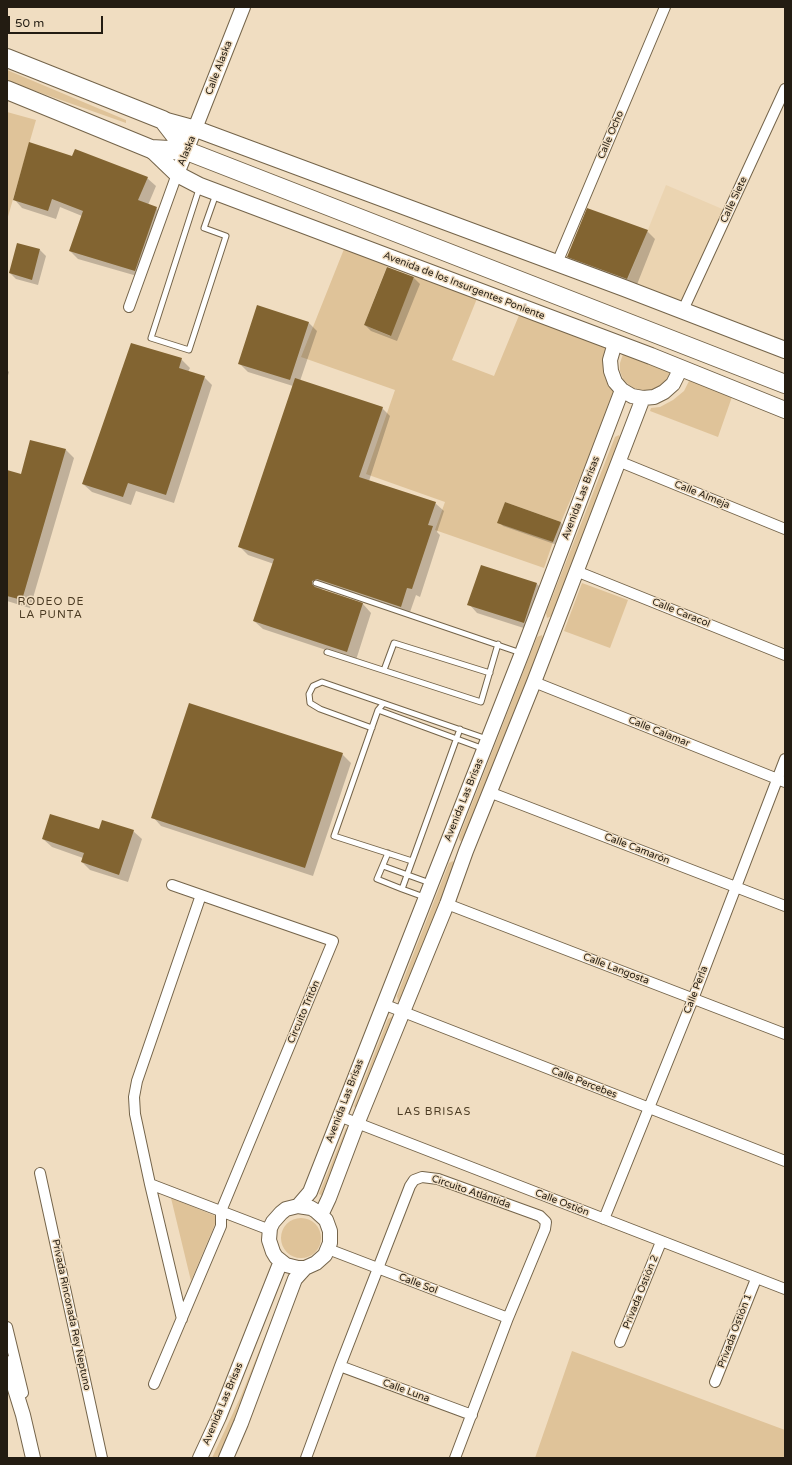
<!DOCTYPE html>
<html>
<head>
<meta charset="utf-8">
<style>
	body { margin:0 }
	#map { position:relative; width:792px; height:1465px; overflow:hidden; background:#f0ddc1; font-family:"Varela Round",sans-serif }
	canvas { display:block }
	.frame { position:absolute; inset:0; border:8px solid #231c12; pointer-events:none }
	.scale { position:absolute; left:8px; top:16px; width:95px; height:18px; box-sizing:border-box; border:2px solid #231c12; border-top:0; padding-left:5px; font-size:12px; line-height:14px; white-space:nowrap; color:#231c12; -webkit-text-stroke:3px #f0ddc1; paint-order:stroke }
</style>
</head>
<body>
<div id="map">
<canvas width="792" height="1465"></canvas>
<div class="frame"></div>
<div class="scale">50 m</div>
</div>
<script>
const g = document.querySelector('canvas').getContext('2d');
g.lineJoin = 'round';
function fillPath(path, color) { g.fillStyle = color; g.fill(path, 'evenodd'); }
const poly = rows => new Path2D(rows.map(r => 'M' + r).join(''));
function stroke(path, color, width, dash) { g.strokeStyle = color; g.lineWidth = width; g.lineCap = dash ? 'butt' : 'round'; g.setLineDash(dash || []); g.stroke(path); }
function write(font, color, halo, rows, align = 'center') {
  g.font = font + ' "Varela Round",sans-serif'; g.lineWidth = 3; g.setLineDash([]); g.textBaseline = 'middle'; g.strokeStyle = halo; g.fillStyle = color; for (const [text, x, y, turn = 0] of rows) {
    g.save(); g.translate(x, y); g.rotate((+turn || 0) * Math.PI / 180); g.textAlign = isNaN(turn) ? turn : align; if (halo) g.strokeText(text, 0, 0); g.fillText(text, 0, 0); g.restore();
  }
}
fillPath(poly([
	[666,185,727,211,684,304,626,284]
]), '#ebd4b1');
fillPath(poly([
	[7,70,126,120,126,123,7,81],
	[7,112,36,120,7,220],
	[346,244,389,261,364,325,390,336,416,272,478,296,452,360,494,376,520,313,608,347,616,393,561,522,505,502,498,522,553,542,544,568,435,530,445,502,366,474,395,390,301,357],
	[623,354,670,372,666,381,660,386,652,390,644,391,636,389,629,385,623,379,620,371,620,363],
	[690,379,733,394,718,437,650,411,651,408,660,407,673,400,684,391],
	[619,435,621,439,552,616,547,618,546,613,615,437],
	[582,583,628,600,610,648,564,631],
	[542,635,543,639,465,840,460,841,459,837,537,637],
	[453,861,455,866,403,999,398,1001,397,996,449,863],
	[393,1016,394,1021,356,1110,354,1106,388,1019],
	[346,1128,349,1129,326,1197,319,1194],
	[171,1198,218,1217,191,1281],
	'281 1238a20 20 0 1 1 40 0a20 20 0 1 1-40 0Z',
	[290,1274,233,1428,219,1458,212,1458,241,1396],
	[572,1351,785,1430,785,1458,535,1458]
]), '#dfc399');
fillPath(poly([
	[73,157,147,178,156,186,148,205,156,208,164,216,144,278,78,259,70,251,82,216,60,207,56,219,22,208,14,199],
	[647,231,655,239,636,287,576,265,568,256],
	[40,250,46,256,38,285,16,279,10,273],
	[414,278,420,284,397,341,371,331,365,325],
	[308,322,317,331,300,381,382,408,390,416,369,481,435,503,444,511,437,532,440,535,420,597,416,595,409,615,326,587,320,590,363,604,371,613,356,660,263,629,254,621,274,564,248,555,240,547,293,386,248,372,239,363],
	[181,359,190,368,188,372,204,377,212,385,174,503,136,491,131,505,92,492,83,484],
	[7,370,9,372,7,379],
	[66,450,74,458,30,608,7,601,7,471,21,475],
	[505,504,561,523,565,527,557,545,503,526,499,522],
	[537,584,545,592,533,631,477,613,469,604],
	[342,754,351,763,313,876,161,826,153,817],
	[99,830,133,831,142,839,128,882,90,870,82,862,83,858,52,847,43,839]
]), '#0003');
fillPath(poly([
	[29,142,72,156,75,149,148,177,138,200,157,207,135,271,69,251,83,211,52,199,48,211,13,200],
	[587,208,648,230,627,279,567,257],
	[17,243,40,249,32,280,9,273],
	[387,267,414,277,391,336,364,325],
	[257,305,309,322,290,380,238,364],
	[131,343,182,358,179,368,205,376,166,495,128,483,123,497,82,484],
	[295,378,383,407,359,477,436,502,428,525,433,526,412,589,407,588,401,607,317,579,312,581,312,584,315,587,363,603,347,652,253,621,274,559,238,547],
	[30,440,66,449,22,600,7,596,7,470,21,474],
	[505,502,561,522,553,542,497,523],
	[481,565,537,583,524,623,467,605],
	[189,703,343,753,305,868,151,818],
	[50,814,99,829,102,820,134,830,119,875,81,862,84,853,42,839]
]), '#826431');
const lane = poly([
	[199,189,151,338,189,350,226,236,204,228,216,194],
	[316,583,521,653],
	[327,652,481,702,498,644],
	[384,670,394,643,490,673],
	[383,704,378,710,334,836,412,861],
	[378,710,484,749],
	[372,728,320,709,310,703,309,694,313,686,322,682,487,739],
	[388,853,377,879,402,889,424,897],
	[383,866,430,883],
	[402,889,460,729]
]);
const street = poly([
	[557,263,665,7],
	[129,307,177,174],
	[683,310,785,89],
	[618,461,785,529],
	[576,571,785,655],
	[534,682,785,782],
	[489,792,785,906],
	[447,904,785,1034],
	[383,1004,785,1161],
	[339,1116,785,1289],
	[40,1173,102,1458],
	[150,1184,270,1230],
	[604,1219,693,999,785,759],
	[328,1249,508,1318],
	[182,1319,150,1184,135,1114,134,1097,137,1081,201,895],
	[7,1327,23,1393],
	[620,1342,661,1242],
	[340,1366,472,1415],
	[715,1382,756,1279],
	[154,1384,221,1226,221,1211,333,941,172,885],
	[306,1458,340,1366,410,1186,414,1180,422,1177,438,1179,540,1216,546,1222,545,1229,508,1318,455,1458]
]);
const secondary = poly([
	[177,174,243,7],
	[615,343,610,360,611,371,615,382,622,390,632,396,643,398,654,397,664,392,673,384,681,368],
	[298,1206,311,1208,316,1211,326,1220,330,1231,330,1243,325,1255,316,1263,305,1268,298,1268,286,1265,276,1257,273,1252,269,1240,270,1228,273,1222,281,1213,286,1209,298,1206,310,1192,522,653,622,390],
	[321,1215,329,1198,357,1124,447,904,466,851,534,682,643,398],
	[7,1363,23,1415,33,1458],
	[200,1458,219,1417,281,1261],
	[226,1458,241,1423,295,1279,305,1268]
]);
const primary = poly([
	[163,120,196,129,624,288,785,350],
	[151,149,177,174,200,186,651,356,785,410]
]);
const highway = poly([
	[7,58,163,120,187,151],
	[7,90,151,149,187,151,785,384]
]);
stroke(lane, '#74644a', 7);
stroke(street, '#74644a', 12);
stroke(secondary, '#74644a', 16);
stroke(primary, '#74644a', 18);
stroke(highway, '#74644a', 20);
stroke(lane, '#fff', 5);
stroke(street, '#fff', 10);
stroke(secondary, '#fff', 14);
stroke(primary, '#fff', 16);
stroke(highway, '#fff', 18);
write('10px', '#231c12', '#f0ddc1', [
	["Calle Alaska",219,68,-69],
	["Calle Ocho",611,135,-67],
	["Alaska",187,151,-68],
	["Calle Siete",734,200,-65],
	["Avenida de los Insurgentes Poniente",464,286,21],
	["Calle Almeja",702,495,22],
	["Avenida Las Brisas",581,498,-69],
	["Calle Caracol",681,613,22],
	["Calle Calamar",659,732,22],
	["Avenida Las Brisas",464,800,-68],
	["Calle Camarón",637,849,21],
	["Calle Langosta",616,969,21],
	["Calle Perla",696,990,-69],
	["Circuito Tritón",304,1012,-67],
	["Calle Percebes",584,1083,21],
	["Avenida Las Brisas",345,1101,-69],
	["Circuito Atlántida",471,1192,19],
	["Calle Ostión",562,1203,21],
	["Calle Sol",418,1284,21],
	["Privada Ostión 2",641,1292,-68],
	["Privada Rinconada Rey Neptuno",71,1315,78],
	["Privada Ostión 1",735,1331,-69],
	["Calle Luna",406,1391,20],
	["Avenida Las Brisas",223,1404,-67]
]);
g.letterSpacing = '1px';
write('11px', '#4a3a22', '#f0ddc1', [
	["RODEO DE",51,602],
	["LA PUNTA",51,615],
	["LAS BRISAS",434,1112]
]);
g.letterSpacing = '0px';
</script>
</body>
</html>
